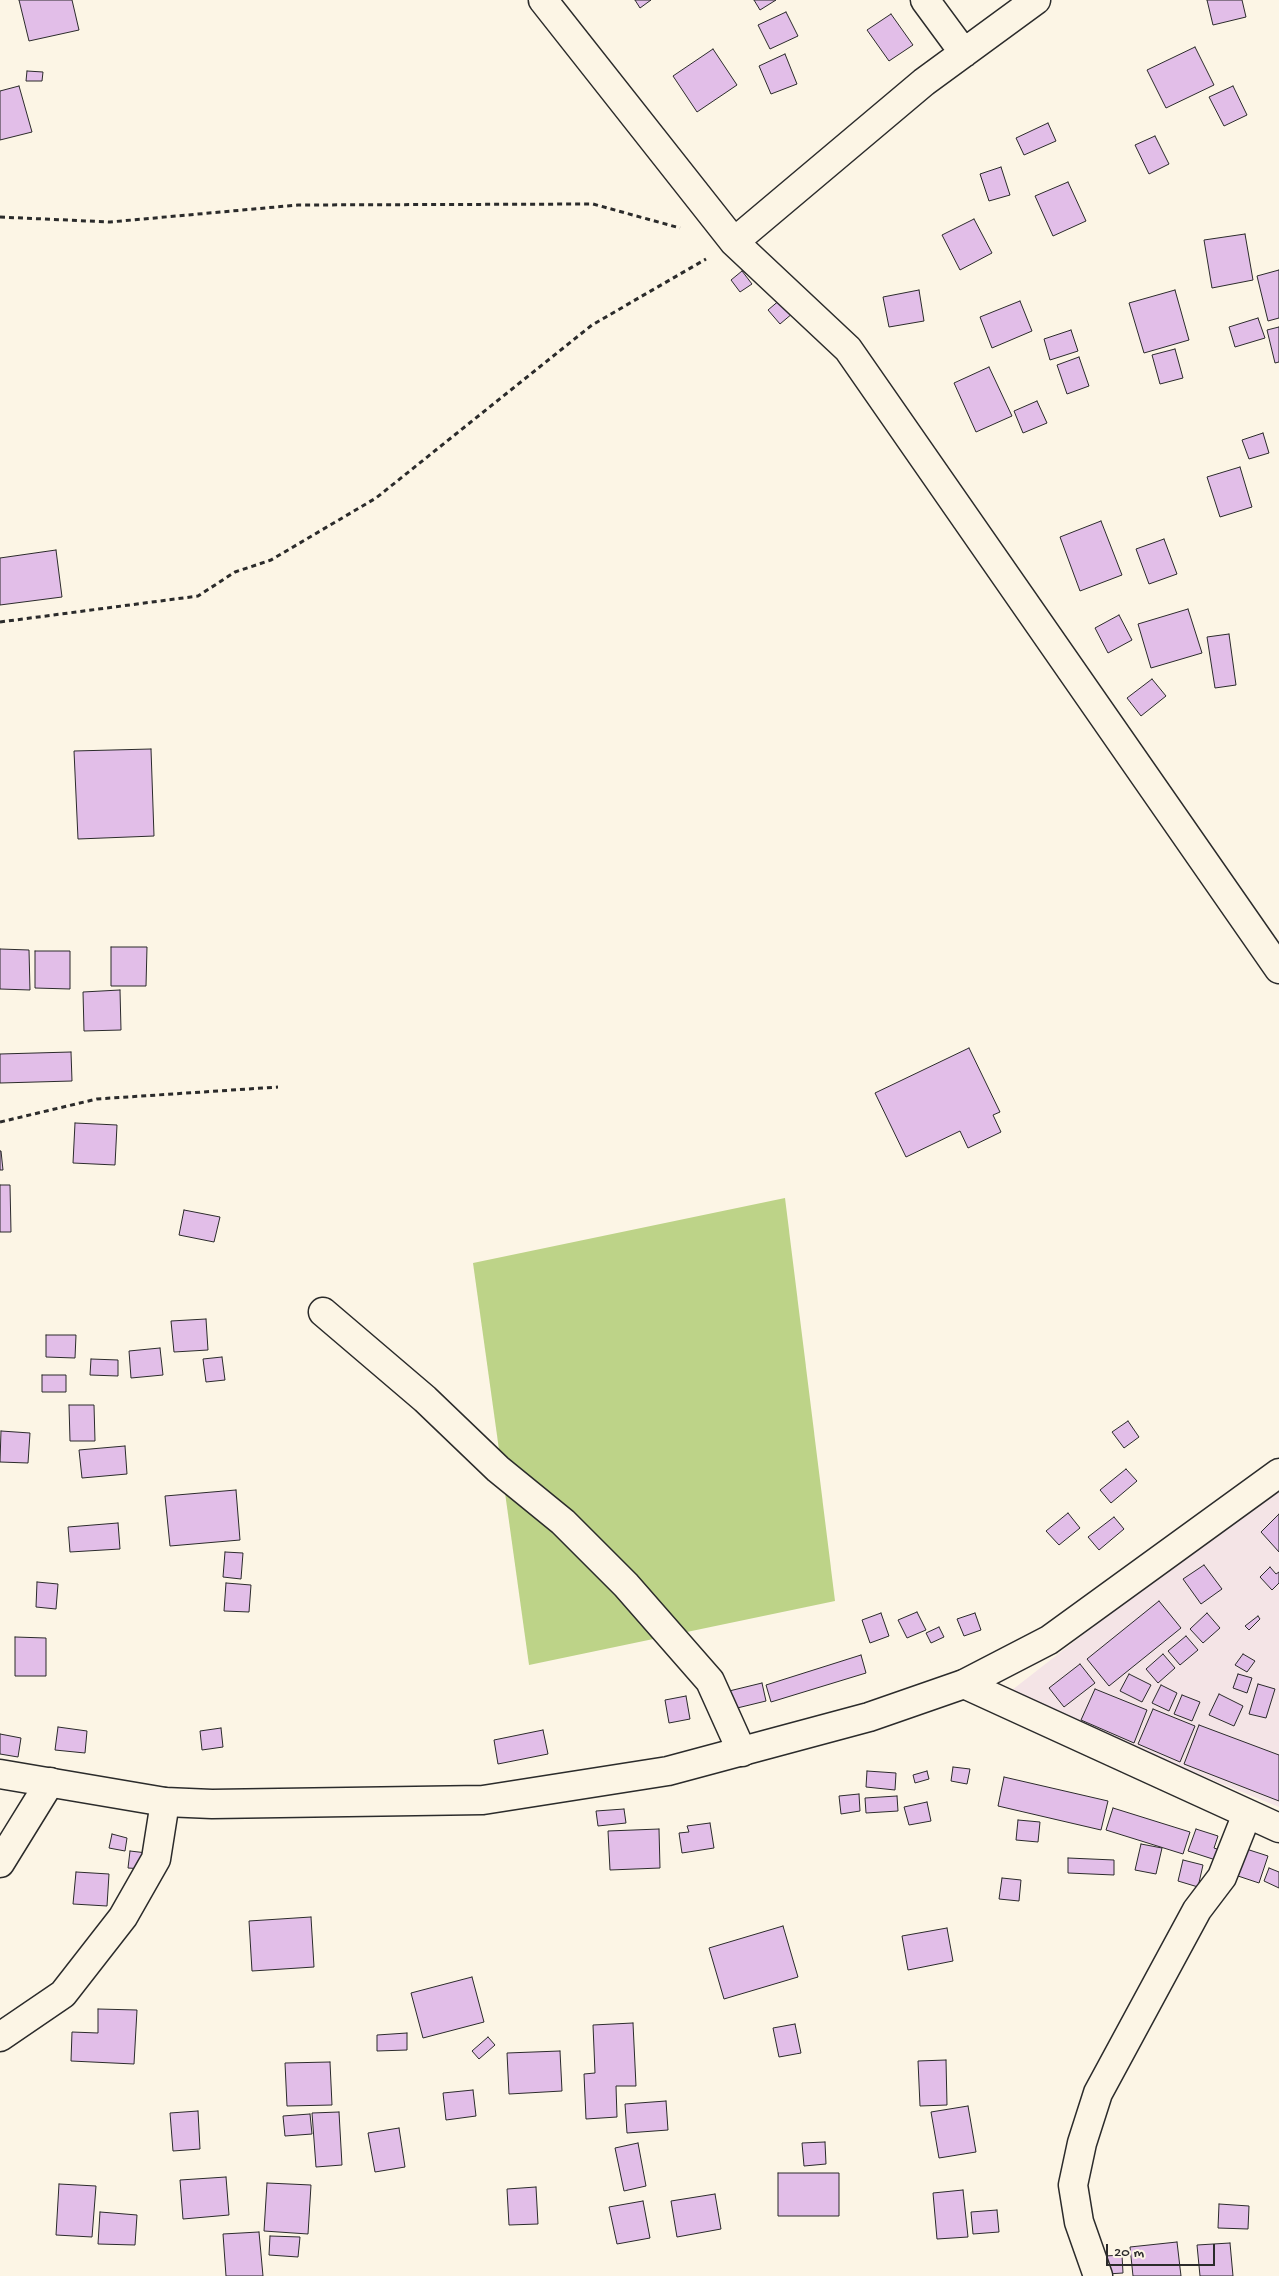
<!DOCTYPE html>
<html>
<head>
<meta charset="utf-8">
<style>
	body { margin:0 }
	#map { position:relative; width:1279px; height:2276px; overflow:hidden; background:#fcf5e5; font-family:"Gochi Hand",sans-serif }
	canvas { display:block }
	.scale { position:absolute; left:1106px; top:2244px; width:109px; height:22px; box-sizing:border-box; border:2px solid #2b2b2b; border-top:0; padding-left:6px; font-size:15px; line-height:18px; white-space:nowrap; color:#2b2b2b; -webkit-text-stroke:4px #fcf5e5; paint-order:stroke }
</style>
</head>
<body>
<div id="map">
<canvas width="1279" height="2276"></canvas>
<div class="scale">20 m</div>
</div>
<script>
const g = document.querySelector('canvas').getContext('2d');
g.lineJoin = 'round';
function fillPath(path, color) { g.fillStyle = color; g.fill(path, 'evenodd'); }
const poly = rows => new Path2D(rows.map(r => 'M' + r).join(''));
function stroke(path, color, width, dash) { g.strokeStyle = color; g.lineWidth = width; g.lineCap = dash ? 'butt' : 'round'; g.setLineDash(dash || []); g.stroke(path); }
fillPath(poly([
	[1279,1482,1279,1807,1171,1763,1012,1690]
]), '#f4e4e6');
fillPath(poly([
	[785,1198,835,1601,529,1665,473,1263]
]), '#bdd388');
const building = poly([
	[19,0,72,0,79,30,29,41,19,0],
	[635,0,651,0,640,8,635,0],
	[754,0,776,0,760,10,754,0],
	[1207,0,1242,0,1246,17,1213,25,1207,0],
	[786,12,798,36,770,49,758,25,786,12],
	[891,14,913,45,889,61,867,30,891,14],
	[1195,47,1214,85,1166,108,1147,70,1195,47],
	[713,49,737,85,697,112,673,76,713,49],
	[785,54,797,84,771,94,759,66,785,54],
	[27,71,43,72,42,81,26,81,27,71],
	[19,86,32,132,0,140,0,91,19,86],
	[1233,86,1247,115,1224,126,1209,97,1233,86],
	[1048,123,1056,141,1024,155,1016,138,1048,123],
	[1155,136,1169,164,1149,174,1135,145,1155,136],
	[1001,167,1010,195,989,201,980,174,1001,167],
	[1068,182,1086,221,1053,236,1035,196,1068,182],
	[974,219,992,253,960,270,942,235,974,219],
	[1245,234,1253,280,1212,288,1204,240,1245,234],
	[1279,270,1279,318,1268,321,1257,276,1279,270],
	[742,271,752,284,740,292,731,280,742,271],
	[919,290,924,321,889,327,883,297,919,290],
	[1175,290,1189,340,1144,353,1129,303,1175,290],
	[781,299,793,313,780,324,768,310,781,299],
	[1020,301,1032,331,992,348,980,317,1020,301],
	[1258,318,1265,338,1235,347,1229,327,1258,318],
	[1279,327,1279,362,1275,363,1267,330,1279,327],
	[1071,330,1078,351,1050,360,1044,339,1071,330],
	[1175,349,1183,378,1160,384,1152,355,1175,349],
	[1079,357,1089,386,1067,394,1057,365,1079,357],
	[989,367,1012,416,976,432,954,383,989,367],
	[1037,401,1047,423,1023,433,1014,411,1037,401],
	[1263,433,1269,453,1249,459,1242,440,1263,433],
	[1240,467,1252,507,1220,517,1207,477,1240,467],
	[1101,521,1122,575,1080,591,1060,537,1101,521],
	[1164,539,1177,574,1149,584,1136,549,1164,539],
	[56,550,62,597,0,605,0,558,56,550],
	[1188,609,1202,653,1151,668,1138,624,1188,609],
	[1119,615,1132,640,1108,653,1095,628,1119,615],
	[1229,634,1236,685,1215,688,1207,637,1229,634],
	[1152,679,1166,696,1141,716,1127,698,1152,679],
	[151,749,154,836,78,839,74,751,151,749],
	[111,947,147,947,146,986,111,986,111,947],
	[0,949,29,950,30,990,0,989,0,949],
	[35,951,70,951,70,989,35,988,35,951],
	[120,990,121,1030,84,1031,83,992,120,990],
	[969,1048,1000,1112,993,1115,1001,1132,968,1148,960,1131,906,1157,875,1093,969,1048],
	[71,1052,72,1081,0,1083,0,1054,71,1052],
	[75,1123,117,1125,115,1165,73,1163,75,1123],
	[0,1151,1,1151,3,1170,0,1170,0,1151],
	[0,1185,10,1185,11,1232,0,1232,0,1185],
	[184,1210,220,1217,214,1242,179,1235,184,1210],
	[206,1319,208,1350,174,1352,171,1321,206,1319],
	[46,1335,76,1335,75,1358,46,1357,46,1335],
	[160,1348,163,1375,131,1378,129,1351,160,1348],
	[222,1357,225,1380,206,1382,203,1359,222,1357],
	[91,1359,118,1360,118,1376,90,1375,91,1359],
	[42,1375,66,1375,66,1392,42,1392,42,1375],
	[69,1405,94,1405,95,1441,70,1441,69,1405],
	[1128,1421,1139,1437,1124,1448,1112,1432,1128,1421],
	[1,1431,30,1433,28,1463,0,1462,1,1431],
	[125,1446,127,1474,82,1478,79,1450,125,1446],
	[1126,1469,1137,1481,1111,1503,1100,1490,1126,1469],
	[236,1490,240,1540,170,1546,165,1496,236,1490],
	[1068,1513,1080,1528,1059,1545,1046,1531,1068,1513],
	[1279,1514,1279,1552,1261,1532,1279,1514],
	[1114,1517,1124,1529,1099,1550,1088,1537,1114,1517],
	[118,1523,120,1549,70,1552,68,1527,118,1523],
	[225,1552,243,1553,241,1579,223,1577,225,1552],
	[1204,1565,1222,1589,1201,1604,1183,1579,1204,1565],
	[1270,1567,1276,1574,1279,1572,1279,1583,1272,1590,1260,1577,1270,1567],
	[37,1582,58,1584,56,1609,36,1607,37,1582],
	[226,1583,251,1585,249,1612,224,1611,226,1583],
	[1159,1601,1181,1628,1109,1686,1087,1659,1159,1601],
	[917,1612,926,1630,907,1638,898,1620,917,1612],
	[881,1613,889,1636,870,1643,862,1620,881,1613],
	[975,1613,981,1630,964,1636,957,1619,975,1613],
	[1207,1613,1220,1628,1203,1643,1190,1629,1207,1613],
	[1258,1616,1260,1619,1249,1630,1245,1626,1258,1616],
	[939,1627,944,1637,931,1643,926,1633,939,1627],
	[1186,1636,1198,1650,1180,1665,1168,1651,1186,1636],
	[15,1637,46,1638,46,1676,15,1676,15,1637],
	[1163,1654,1175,1668,1158,1683,1146,1669,1163,1654],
	[1243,1654,1255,1661,1247,1672,1235,1665,1243,1654],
	[861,1655,866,1673,771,1702,766,1685,861,1655],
	[1080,1664,1095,1683,1064,1707,1049,1688,1080,1664],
	[1129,1674,1151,1685,1142,1702,1120,1691,1129,1674],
	[1238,1674,1252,1678,1247,1693,1233,1688,1238,1674],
	[762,1683,766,1701,729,1710,725,1692,762,1683],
	[1258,1684,1275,1689,1266,1718,1249,1714,1258,1684],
	[1161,1685,1177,1693,1169,1711,1152,1703,1161,1685],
	[1095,1689,1147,1710,1134,1743,1081,1720,1095,1689],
	[1219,1694,1243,1706,1234,1726,1209,1715,1219,1694],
	[1182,1695,1200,1702,1192,1721,1174,1714,1182,1695],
	[686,1696,690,1719,669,1723,665,1700,686,1696],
	[1153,1709,1195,1726,1180,1762,1138,1744,1153,1709],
	[1199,1725,1279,1755,1279,1801,1184,1764,1199,1725],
	[58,1727,87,1731,85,1753,55,1750,58,1727],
	[221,1728,223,1747,202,1750,200,1731,221,1728],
	[543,1730,548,1754,498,1764,494,1740,543,1730],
	[0,1734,21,1738,18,1757,0,1754,0,1734],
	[953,1767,970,1769,967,1784,951,1781,953,1767],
	[867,1771,896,1773,895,1790,866,1787,867,1771],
	[927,1771,929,1779,915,1783,913,1775,927,1771],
	[1004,1777,1108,1801,1101,1830,998,1806,1004,1777],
	[859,1794,860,1811,841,1814,839,1796,859,1794],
	[897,1796,898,1811,866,1813,865,1798,897,1796],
	[927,1802,931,1821,909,1825,904,1807,927,1802],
	[1113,1808,1190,1832,1183,1854,1106,1830,1113,1808],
	[624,1809,626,1823,598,1826,596,1811,624,1809],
	[1018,1820,1040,1822,1038,1842,1016,1840,1018,1820],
	[710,1823,714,1848,682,1853,679,1833,689,1832,687,1826,710,1823],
	[659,1829,660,1868,610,1870,608,1831,659,1829],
	[1196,1829,1218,1836,1214,1848,1229,1853,1225,1863,1188,1851,1196,1829],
	[112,1834,127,1838,125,1851,109,1848,112,1834],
	[1141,1844,1162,1848,1156,1874,1135,1870,1141,1844],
	[1240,1847,1268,1856,1259,1883,1226,1872,1240,1847],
	[130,1851,147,1853,144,1869,128,1868,130,1851],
	[1068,1858,1114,1860,1114,1875,1068,1873,1068,1858],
	[1183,1860,1203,1865,1198,1887,1178,1881,1183,1860],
	[1269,1868,1279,1872,1279,1888,1264,1881,1269,1868],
	[76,1872,109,1874,107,1906,73,1904,76,1872],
	[1002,1878,1021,1880,1019,1901,999,1899,1002,1878],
	[311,1917,314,1967,252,1971,249,1921,311,1917],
	[783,1926,798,1977,724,1999,709,1948,783,1926],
	[947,1928,953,1961,908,1970,902,1936,947,1928],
	[472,1977,484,2022,423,2038,411,1993,472,1977],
	[98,2009,137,2010,134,2064,71,2061,72,2032,98,2033,98,2009],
	[633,2023,636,2086,616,2086,617,2117,586,2119,584,2074,595,2073,593,2025,633,2023],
	[795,2024,801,2053,779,2057,773,2028,795,2024],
	[407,2033,407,2050,377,2051,377,2035,407,2033],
	[488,2037,495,2045,479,2059,472,2051,488,2037],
	[560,2051,562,2091,509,2094,507,2053,560,2051],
	[946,2060,947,2105,920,2106,918,2061,946,2060],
	[330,2062,332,2105,287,2106,285,2063,330,2062],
	[473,2090,476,2116,446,2120,443,2093,473,2090],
	[666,2101,668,2130,627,2133,625,2104,666,2101],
	[968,2106,976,2152,939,2158,931,2112,968,2106],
	[198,2111,200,2149,173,2151,170,2113,198,2111],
	[339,2112,342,2165,316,2167,312,2113,339,2112],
	[310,2114,312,2134,285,2136,283,2116,310,2114],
	[399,2128,405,2167,375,2172,368,2133,399,2128],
	[825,2142,826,2164,804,2166,802,2143,825,2142],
	[638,2143,646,2186,624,2191,615,2148,638,2143],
	[778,2173,839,2173,839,2216,778,2216,778,2173],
	[226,2177,229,2215,183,2219,180,2180,226,2177],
	[267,2183,311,2185,308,2234,264,2231,267,2183],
	[59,2184,96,2186,92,2237,56,2235,59,2184],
	[536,2187,538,2224,509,2225,507,2189,536,2187],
	[963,2190,968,2237,937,2239,933,2193,963,2190],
	[715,2194,721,2229,677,2237,671,2201,715,2194],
	[643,2201,650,2238,617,2244,609,2207,643,2201],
	[1219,2204,1249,2206,1248,2229,1218,2228,1219,2204],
	[997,2210,999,2232,973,2234,971,2212,997,2210],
	[100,2212,137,2215,135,2245,98,2244,100,2212],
	[259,2232,263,2276,226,2276,223,2234,259,2232],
	[270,2236,300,2237,298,2257,269,2255,270,2236],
	[1177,2242,1181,2276,1133,2276,1130,2247,1177,2242],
	[1230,2243,1233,2276,1200,2276,1197,2245,1230,2243],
	[1122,2255,1123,2273,1107,2274,1105,2256,1122,2255]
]);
fillPath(building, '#e2bee8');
stroke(building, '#2b2b2b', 1);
const minor = poly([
	[543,0,734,242,848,349,1279,969],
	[925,0,964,53],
	[734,242,924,82,1036,0],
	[323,1312,425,1399,498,1469,563,1522,626,1585,710,1681,742,1752],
	[964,1684,1279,1828],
	[0,1863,50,1782],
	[0,2037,63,1994,123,1917,156,1859,165,1802],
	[1098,2276,1079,2222,1073,2185,1082,2143,1098,2093,1197,1910,1222,1877,1247,1814]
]);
const secondary = poly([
	[0,1774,165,1802,212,1804,483,1800,668,1771,869,1717,964,1684,1049,1640,1279,1473]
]);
stroke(minor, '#2b2b2b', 31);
stroke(secondary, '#2b2b2b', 31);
stroke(poly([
	[0,217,110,222,298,205,593,204,680,228],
	[0,622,198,596,235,572,271,560,376,498,592,325,706,259],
	[0,1122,97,1099,278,1087]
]), '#2b2b2b', 3, [5, 4]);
stroke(minor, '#fcf5e5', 28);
stroke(secondary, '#fcf5e5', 28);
</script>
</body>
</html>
